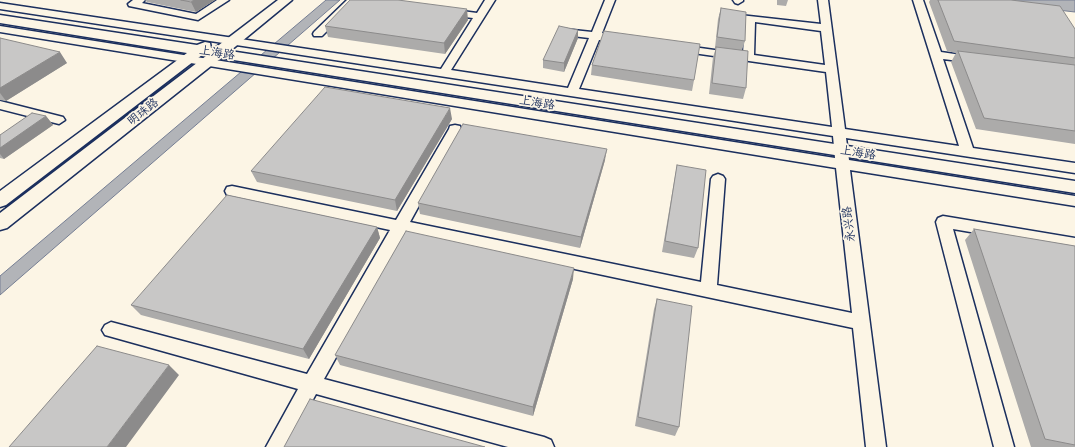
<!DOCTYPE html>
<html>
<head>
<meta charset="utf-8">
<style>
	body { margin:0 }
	canvas { display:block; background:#fcf5e5 }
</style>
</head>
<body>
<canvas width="1075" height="447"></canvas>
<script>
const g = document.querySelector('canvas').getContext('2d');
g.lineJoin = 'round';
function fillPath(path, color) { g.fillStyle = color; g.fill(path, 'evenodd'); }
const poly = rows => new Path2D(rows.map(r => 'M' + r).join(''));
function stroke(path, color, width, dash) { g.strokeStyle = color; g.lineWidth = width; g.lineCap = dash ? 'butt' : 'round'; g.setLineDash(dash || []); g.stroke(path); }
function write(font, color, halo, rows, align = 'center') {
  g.font = font + ' Delius,"LXGW WenKai TC",sans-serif'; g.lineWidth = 3.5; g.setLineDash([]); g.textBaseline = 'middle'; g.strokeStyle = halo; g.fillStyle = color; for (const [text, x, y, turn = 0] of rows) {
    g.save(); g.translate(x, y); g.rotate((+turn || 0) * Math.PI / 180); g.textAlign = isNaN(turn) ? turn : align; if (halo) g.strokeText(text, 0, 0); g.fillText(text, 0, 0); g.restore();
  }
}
const water = poly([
	[326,0,340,0,0,295,0,276,326,0],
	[971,0,1075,0,1075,12,971,0]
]);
fillPath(water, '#b2b4b8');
stroke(water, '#767f94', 1);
const minor = poly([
	[133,0,145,0,142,3,196,14,217,0,229,0,198,20,129,6,128,4,133,0],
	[347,0,358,0,322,36,314,36,313,34,314,32,347,0],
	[485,0,495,0,451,70,568,88,589,38,564,35,559,32,564,29,592,32,605,0,615,0,602,33,609,35,610,37,605,40,599,40,579,89,832,127,826,72,679,51,674,48,679,45,743,54,745,21,722,17,721,15,722,13,821,24,818,0,828,0,845,129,959,146,913,0,923,0,941,52,975,57,981,60,975,63,943,59,973,148,1075,163,1075,173,846,138,849,160,1075,196,1075,206,850,170,886,447,866,447,853,328,405,233,324,379,544,437,551,440,554,447,508,447,316,394,287,447,266,447,298,389,105,335,102,330,105,325,111,322,307,374,390,230,232,196,227,195,225,191,227,187,232,186,396,220,449,129,450,126,455,125,460,126,461,129,410,222,701,282,711,179,713,176,718,174,723,176,725,179,717,285,852,313,836,168,0,32,0,26,835,158,833,136,0,9,0,3,441,69,473,18,447,15,442,12,447,9,477,13,485,0],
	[755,22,821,31,825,65,754,55,755,22],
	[733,0,743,0,743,1,738,4,735,3,733,0],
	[0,101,63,117,65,120,59,124,0,109,0,101],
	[943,216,1075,238,1075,250,953,229,1014,447,994,447,936,222,938,218,943,216]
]);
const major = poly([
	[278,0,292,0,230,51,1075,181,1075,193,221,58,7,228,0,230,0,213,206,56,202,55,6,205,0,207,0,191,187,53,0,23,0,15,197,45,205,42,210,43,211,48,215,48,278,0]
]);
stroke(minor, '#1b2f5e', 3);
stroke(major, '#1b2f5e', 3);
fillPath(minor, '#fcf5e5');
fillPath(major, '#fcf5e5');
fillPath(poly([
	[145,0,215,0,196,12,147,2],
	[777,0,788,0,786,6,777,5],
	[930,0,1011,0,1075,29,1075,144,976,129,951,62,956,53,947,51,929,2],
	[721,8,745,41,742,50,746,88,743,99,709,94,713,57,716,48,715,48,718,19],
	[468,20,445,54,328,37,325,26],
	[0,38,67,63,6,101,0,100],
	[578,38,564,72,543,68,543,60],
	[592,65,694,80,692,91,591,75],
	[46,116,53,125,4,159,0,158,0,135],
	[452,119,397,211,257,182,251,171],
	[605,160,580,248,420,214,418,203],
	[677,165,698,248,694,258,662,252,675,176],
	[377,227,380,238,309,359,141,315,131,305],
	[974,229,1075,246,1075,447,1031,447,965,240],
	[573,279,533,416,340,365,335,355],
	[657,299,679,427,675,436,635,426,654,309]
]), '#acabaa');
fillPath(poly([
	[194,0,215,0,196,12,191,2],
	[467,9,468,20,445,54,444,43],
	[578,30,578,38,564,72,564,63],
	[60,52,67,63,6,101,0,93,0,88],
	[450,108,452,119,397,211,395,200],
	[46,116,53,125,4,159,0,154,0,148],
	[607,149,605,160,580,248,581,237],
	[377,227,380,238,309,359,303,349],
	[574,268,573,279,533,416,533,407],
	[169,365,179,375,126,447,107,447]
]), '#8c8b8b');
const building = poly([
	[181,0,194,0,191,2,181,0],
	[350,0,398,0,467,9,444,43,325,26,350,0],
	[938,0,1011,0,1060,6,1075,29,1075,58,954,41,938,0],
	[721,8,746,12,745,41,717,37,721,8],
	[559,26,578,30,564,63,543,60,559,26],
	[604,31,700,44,694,80,592,65,604,31],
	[0,38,60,52,0,88,0,38],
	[716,47,748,51,746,88,712,83,716,47],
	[958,51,1075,65,1075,131,984,118,958,51],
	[325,87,450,108,395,200,251,171,325,87],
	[32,113,46,116,0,148,0,135,32,113],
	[463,124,607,149,581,237,418,203,463,124],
	[677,165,706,170,698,248,665,241,677,165],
	[227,195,377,227,303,349,131,305,227,195],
	[974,229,1075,246,1075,445,1045,439,974,229],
	[406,231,574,268,533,407,335,355,406,231],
	[657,299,692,306,679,427,638,417,657,299],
	[97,346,169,365,107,447,9,447,97,346],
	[310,399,485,447,284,447,310,399]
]);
fillPath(building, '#c8c7c6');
stroke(building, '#8c8b8b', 1);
write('12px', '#1b2f5e', '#fcf5e5', [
	["上海路",217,53,9],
	["上海路",537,103,9],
	["明珠路",143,112,-38],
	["上海路",858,153,9],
	["永兴路",849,224,-97]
]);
</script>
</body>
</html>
